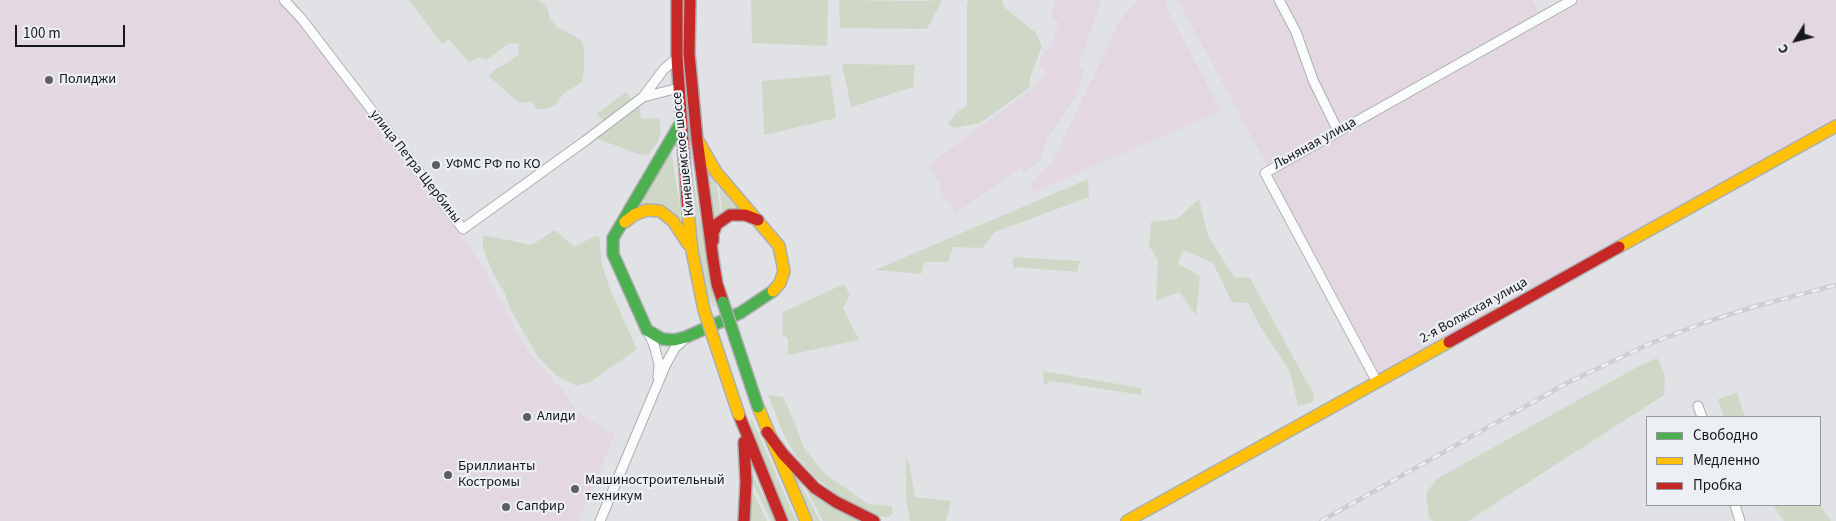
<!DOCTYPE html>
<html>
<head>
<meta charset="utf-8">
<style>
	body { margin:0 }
	#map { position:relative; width:1836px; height:521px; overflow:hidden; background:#e0e2e5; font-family:"Source Sans 3",sans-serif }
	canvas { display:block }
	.legend { position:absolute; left:1646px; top:416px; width:175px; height:90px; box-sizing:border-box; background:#eceff4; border:1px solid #96999c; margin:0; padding:6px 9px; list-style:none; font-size:15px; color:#161719 }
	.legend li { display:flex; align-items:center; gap:10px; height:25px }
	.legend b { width:25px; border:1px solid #96999c }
	.north { position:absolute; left:1771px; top:15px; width:50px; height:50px; -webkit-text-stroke:4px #eceff4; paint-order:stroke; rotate:234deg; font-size:14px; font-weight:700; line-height:20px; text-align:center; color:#161719 }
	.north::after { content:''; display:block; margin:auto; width:18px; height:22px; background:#161719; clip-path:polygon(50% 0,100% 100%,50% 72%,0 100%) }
	.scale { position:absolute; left:15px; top:25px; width:110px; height:22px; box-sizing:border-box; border:2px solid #161719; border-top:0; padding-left:6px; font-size:15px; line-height:18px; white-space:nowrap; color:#161719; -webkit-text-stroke:4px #eceff4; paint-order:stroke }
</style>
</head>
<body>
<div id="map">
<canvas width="1836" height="521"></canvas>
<ul class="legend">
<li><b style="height:6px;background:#4caf50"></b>Свободно</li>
<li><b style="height:6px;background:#ffc107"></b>Медленно</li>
<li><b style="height:6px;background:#c62828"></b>Пробка</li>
</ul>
<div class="north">С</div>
<div class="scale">100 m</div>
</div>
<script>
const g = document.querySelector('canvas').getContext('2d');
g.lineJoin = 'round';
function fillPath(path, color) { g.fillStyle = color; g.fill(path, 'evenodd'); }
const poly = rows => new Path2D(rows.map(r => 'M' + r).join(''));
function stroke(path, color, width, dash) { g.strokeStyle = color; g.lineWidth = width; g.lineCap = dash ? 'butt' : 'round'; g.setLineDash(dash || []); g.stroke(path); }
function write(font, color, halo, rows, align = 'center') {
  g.font = font + ' "Source Sans 3",sans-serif'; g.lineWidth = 4.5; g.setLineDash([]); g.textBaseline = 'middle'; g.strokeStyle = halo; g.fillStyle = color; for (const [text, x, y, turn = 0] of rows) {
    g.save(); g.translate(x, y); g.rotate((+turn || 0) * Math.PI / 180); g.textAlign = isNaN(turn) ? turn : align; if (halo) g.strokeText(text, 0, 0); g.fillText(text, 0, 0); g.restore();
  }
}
fillPath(poly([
	[0,0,278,0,299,23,419,177,483,267,528,352,565,393,577,412,615,434,579,521,0,521],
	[1055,0,1101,0,1078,67,1085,70,1075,97,1047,139,1041,160,1024,173,1020,168,956,213,938,188,941,185,928,165,1037,85,1046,70,1038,67,1044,48,1049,50,1059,22,1051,19],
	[1139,0,1168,0,1166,6,1221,111,1034,192,1030,184,1053,161,1120,20],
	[1178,0,1532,0,1538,11,1547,19,1581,0,1836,0,1836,122,1380,376]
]), '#e3d8e1');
fillPath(poly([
	[409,0,537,0,547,6,550,19,557,27,580,39,584,48,584,70,582,82,563,94,557,103,548,109,536,109,531,101,519,103,489,76,494,70,509,62,519,54,518,43,508,44,486,60,479,57,469,62,449,39,442,44],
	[751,0,828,0,827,46,752,43],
	[839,0,917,1,942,0,927,29,840,28],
	[970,0,1002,0,1005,8,1036,33,1042,46,1030,78,1029,88,980,123,954,128,948,124,957,112,967,106,967,3],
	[842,64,915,65,913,87,851,107],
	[830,75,836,118,764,135,762,81],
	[626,92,631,100,603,121,597,114],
	[639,103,641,118,659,119,661,131,657,143,648,155,638,154,596,138],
	[671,151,683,224,635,207],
	[706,169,716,182,721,212,713,220],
	[692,172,715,306,713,307,708,296,698,251,689,173],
	[1088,179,1089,197,995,232,982,248,953,247,948,262,924,262,921,274,875,270],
	[719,182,744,210,734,209,722,211],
	[1199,199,1208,236,1234,277,1250,278,1314,395,1313,402,1298,406,1290,372,1261,328,1248,303,1232,302,1213,263,1183,250,1178,264,1200,276,1196,315,1179,292,1156,301,1158,260,1149,246,1151,222,1177,219],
	[555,230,574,247,593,237,599,236,602,265,609,287,637,349,592,381,577,386,557,376,538,357,510,309,505,294,493,273,483,248,483,235,531,245],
	[1013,257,1080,261,1077,272,1013,267],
	[844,284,850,295,843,308,859,340,788,355,788,339,782,334,783,312],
	[1657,358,1665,375,1664,395,1468,521,1433,521,1429,518,1426,493,1437,479,1637,367],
	[1043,371,1141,388,1141,395,1052,381,1044,385],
	[1737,393,1745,417,1724,417,1718,399],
	[768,395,783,397,795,423,804,448,824,473,868,504,892,506,893,513,890,516,887,517,879,516,841,498,813,475,796,456,783,433],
	[752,419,794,516,797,521,788,521,769,476,750,420],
	[906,459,909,463,915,497,951,501,946,521,910,521,906,499],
	[784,464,797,477,820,521,810,521],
	[751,470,775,521,771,521,752,482],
	[802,481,867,521,823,521],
	[751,488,767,521,748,521],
	[1773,505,1820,505,1831,521,1784,521]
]), '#cfd8c6');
const street = poly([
	[284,0,301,18,463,229,585,141,643,97,664,69,677,58],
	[1279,0,1296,32,1313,80,1338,131],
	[643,97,679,88],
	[648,332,654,345,659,364,658,377],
	[1377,382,1265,173,1572,0],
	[1698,406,1702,417],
	[1735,505,1740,521],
	[600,521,666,364,675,348,686,338]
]);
const fast = poly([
	[680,124,613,238,613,254,647,330,662,339,674,340,686,337,740,313,773,291]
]);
const slow = poly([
	[697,139,716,172,779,246,784,271,780,283,773,291],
	[688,212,692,251,704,310],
	[625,222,634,215,647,210,660,211,673,221,688,244],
	[1619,247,1836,126],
	[758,407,806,521],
	[1127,521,1449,342]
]);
const jam = poly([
	[677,0,677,58,688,212],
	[690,0,689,53,697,139,713,259,717,284,723,302],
	[713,241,713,233,717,224,730,215,745,215,758,220],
	[1449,342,1619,247],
	[739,415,782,521],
	[767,432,783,454,815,488,836,502,874,521],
	[744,442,746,482,744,521]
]);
stroke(street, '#adaeb0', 11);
stroke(fast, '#adaeb0', 14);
stroke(slow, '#adaeb0', 14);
stroke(jam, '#adaeb0', 14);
stroke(street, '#fafbfb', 9);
stroke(fast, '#4caf50', 11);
stroke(slow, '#ffc107', 11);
stroke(jam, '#c62828', 11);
const rail = poly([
	[1321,521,1567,383,1649,344,1706,322,1753,307,1836,285]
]);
stroke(rail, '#cdcece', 4.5);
stroke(rail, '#eceff4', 2.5, [8]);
const fastBridge = poly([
	[723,302,758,407]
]);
const slowBridge = poly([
	[704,310,739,415]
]);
stroke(fastBridge, '#adaeb0', 14, []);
stroke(slowBridge, '#adaeb0', 14, []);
stroke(fastBridge, '#4caf50', 11);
stroke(slowBridge, '#ffc107', 11);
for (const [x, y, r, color] of [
	[49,80,5,"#5d5e60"],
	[436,165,5,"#5d5e60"],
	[527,417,5,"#5d5e60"],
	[448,475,5,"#5d5e60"],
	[575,489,5,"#5d5e60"],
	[506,507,5,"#5d5e60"]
]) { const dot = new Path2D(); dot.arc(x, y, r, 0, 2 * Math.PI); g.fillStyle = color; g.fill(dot); stroke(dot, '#eceff4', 2); }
write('14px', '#161719', '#eceff4', [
	["Полиджи",59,80],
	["УФМС РФ по КО",446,165],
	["Алиди",537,417],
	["Бриллианты",458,467],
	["Костромы",458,483],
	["Машиностроительный",585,481],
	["техникум",585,497],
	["Сапфир",516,507]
], 'left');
write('14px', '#161719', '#eceff4', [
	["Льняная улица",1315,144,-29],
	["Кинешемское шоссе",684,154,-96],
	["улица Петра Щербины",415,167,52],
	["2-я Волжская улица",1474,311,-29]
]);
</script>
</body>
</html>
